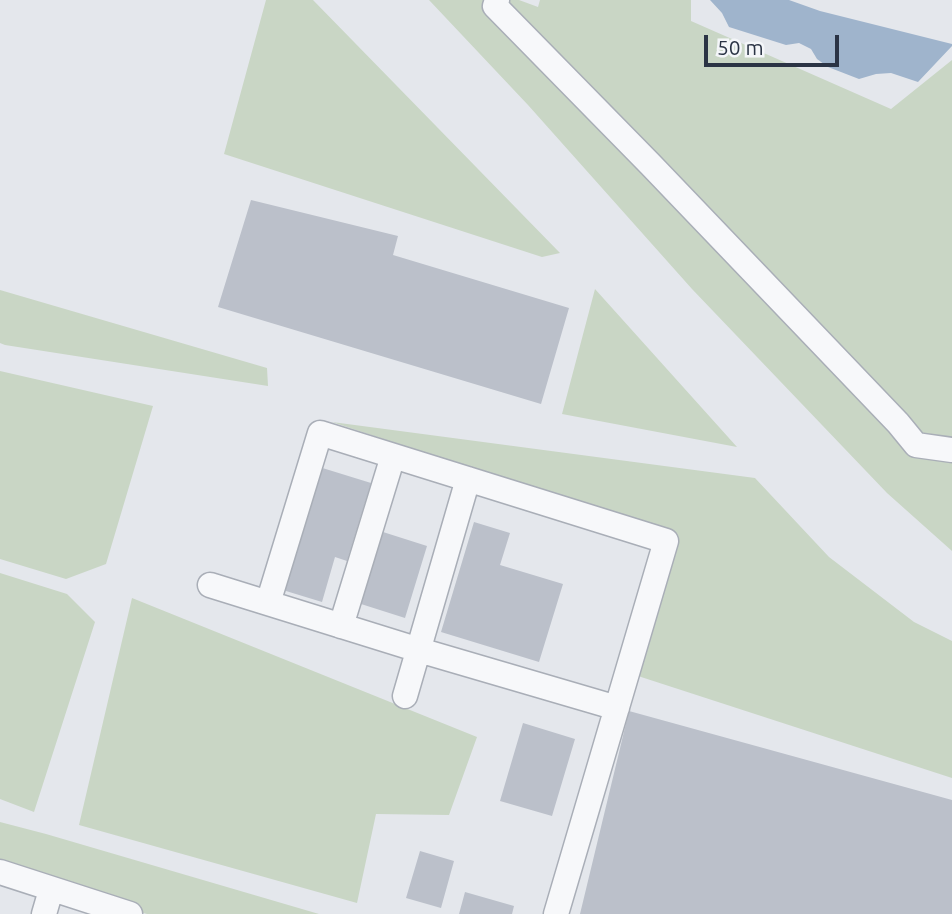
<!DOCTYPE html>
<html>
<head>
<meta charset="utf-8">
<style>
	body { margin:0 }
	#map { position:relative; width:952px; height:914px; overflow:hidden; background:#e4e7ec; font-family:Ubuntu,sans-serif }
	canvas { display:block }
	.scale { position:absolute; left:704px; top:35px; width:135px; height:32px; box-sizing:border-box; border:4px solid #2b3445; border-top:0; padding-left:9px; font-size:21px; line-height:24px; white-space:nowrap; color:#2b3445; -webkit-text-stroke:5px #f4f6f9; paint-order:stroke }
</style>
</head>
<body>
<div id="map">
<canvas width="952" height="914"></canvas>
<div class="scale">50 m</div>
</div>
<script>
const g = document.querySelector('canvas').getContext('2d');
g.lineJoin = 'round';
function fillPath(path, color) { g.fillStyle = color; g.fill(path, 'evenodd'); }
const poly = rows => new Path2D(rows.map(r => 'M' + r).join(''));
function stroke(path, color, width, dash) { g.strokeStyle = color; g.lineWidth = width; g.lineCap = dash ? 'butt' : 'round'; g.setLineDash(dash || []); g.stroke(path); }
fillPath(poly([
	[266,0,313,0,560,253,542,257,224,154],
	[429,0,519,0,538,7,540,0,691,0,691,21,891,109,952,60,952,551,887,493,692,289,528,105],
	[595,289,737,447,562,414],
	[0,290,267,368,268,386,5,345,0,343],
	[0,371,153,406,106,564,66,579,0,559],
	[332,422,755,478,829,557,914,622,952,641,952,778,638,676,676,536],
	[0,573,67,594,95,622,34,812,0,799],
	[132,598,477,737,449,815,376,814,357,903,79,825],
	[0,822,46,834,319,914,147,914,10,876,0,872]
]), '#c9d6c5');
fillPath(poly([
	[710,0,789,0,820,11,952,44,952,46,918,82,891,73,876,74,859,79,828,67,817,59,811,49,799,43,786,45,729,27,722,13]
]), '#9fb4cc');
fillPath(poly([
	[251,200,398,236,393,255,569,308,541,404,218,307],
	[316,466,371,483,347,561,335,557,322,602,286,591,281,578],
	[474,522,510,533,500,565,563,584,539,662,441,632],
	[383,532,427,546,405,618,361,604],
	[629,711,952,800,952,914,580,914],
	[523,723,575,739,552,816,500,801],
	[420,851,454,861,441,908,406,898],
	[465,892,514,906,512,914,459,914]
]), '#bbc0ca');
const minor = poly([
	[497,0,495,6,651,165,898,423,916,445,952,450],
	[210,585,419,650,617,708],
	[268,603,320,433,666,541,556,914],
	[341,626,393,456],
	[405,696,468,479],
	[0,872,130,914],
	[44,914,51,890]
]);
stroke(minor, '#a9aeb7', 27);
stroke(minor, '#f7f8fa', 24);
</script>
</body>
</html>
